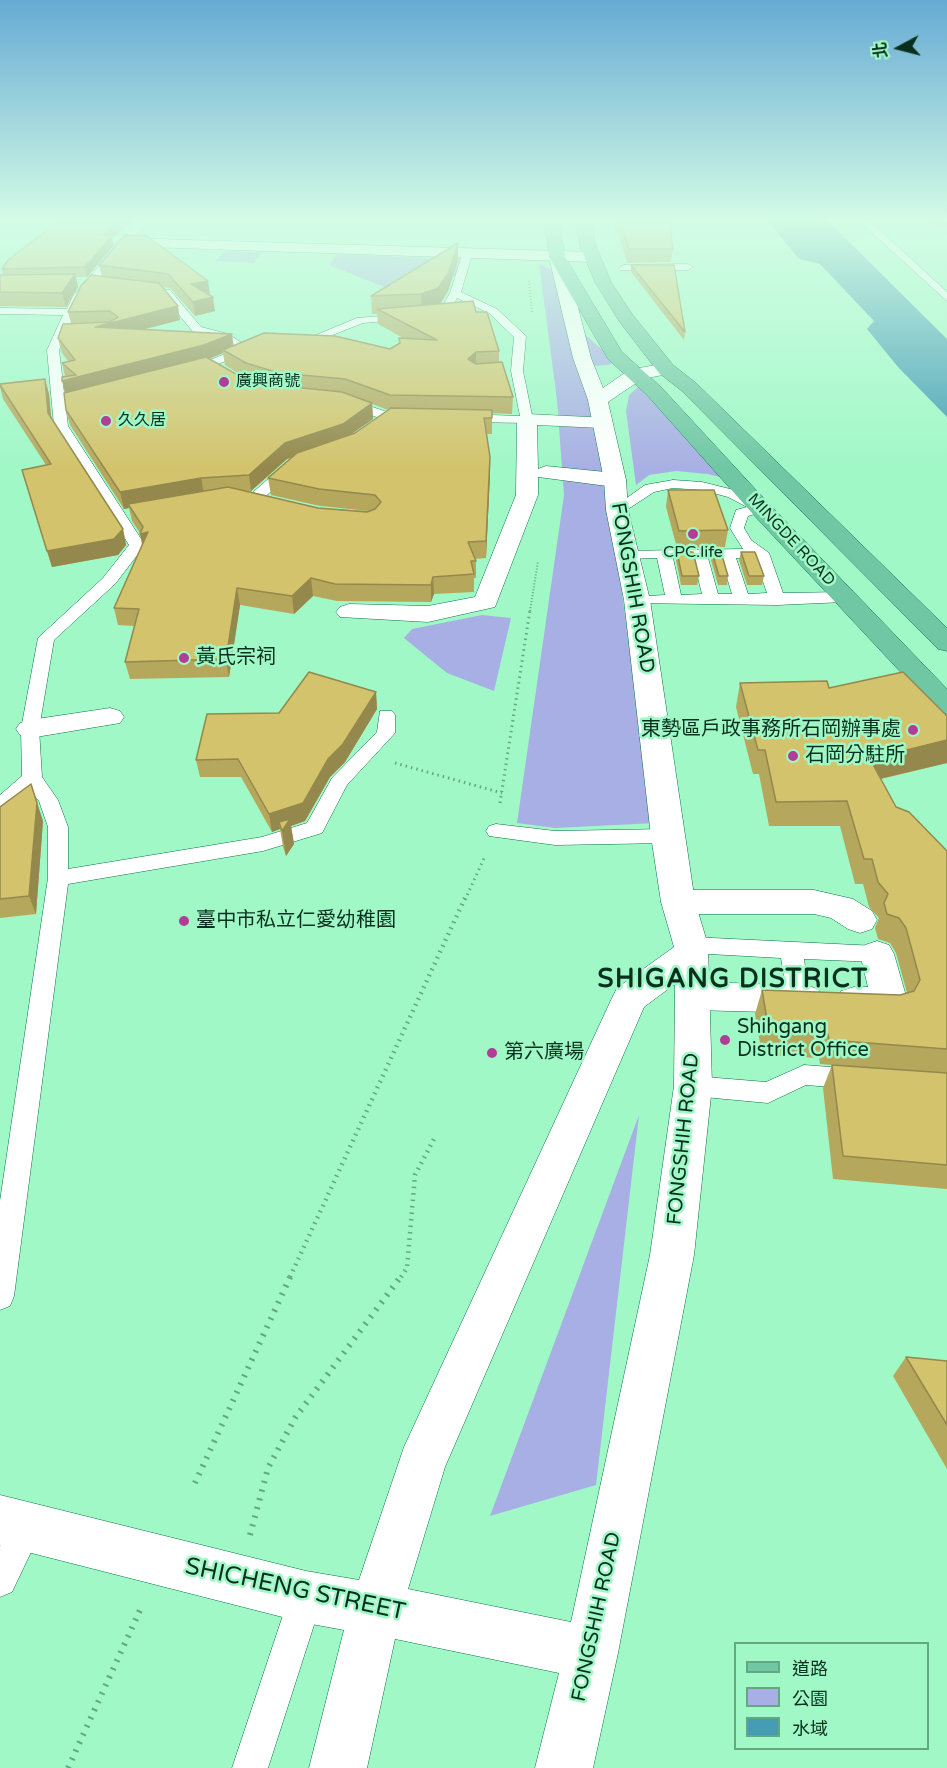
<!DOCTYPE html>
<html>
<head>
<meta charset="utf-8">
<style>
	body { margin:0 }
	#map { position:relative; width:947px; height:1768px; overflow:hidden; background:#a0f8c7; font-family:"Varela Round","Noto Sans TC",sans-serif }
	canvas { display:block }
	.legend { position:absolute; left:734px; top:1642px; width:195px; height:108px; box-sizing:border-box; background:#a0f8c7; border:2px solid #64a883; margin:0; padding:8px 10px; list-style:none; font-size:18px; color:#09301e }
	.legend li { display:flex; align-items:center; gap:12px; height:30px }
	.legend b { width:30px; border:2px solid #64a883 }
	.north { position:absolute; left:869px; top:18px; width:60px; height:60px; -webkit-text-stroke:4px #a0f8c7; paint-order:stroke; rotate:263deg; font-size:16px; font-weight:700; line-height:24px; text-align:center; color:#09301e }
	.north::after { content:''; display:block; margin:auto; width:21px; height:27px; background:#09301e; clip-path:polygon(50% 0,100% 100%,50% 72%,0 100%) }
</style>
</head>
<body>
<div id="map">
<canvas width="947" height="1768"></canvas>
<ul class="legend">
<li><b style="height:8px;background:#70c7a4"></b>道路</li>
<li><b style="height:16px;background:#a8afe4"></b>公園</li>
<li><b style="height:16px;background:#449db5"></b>水域</li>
</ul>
<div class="north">北</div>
</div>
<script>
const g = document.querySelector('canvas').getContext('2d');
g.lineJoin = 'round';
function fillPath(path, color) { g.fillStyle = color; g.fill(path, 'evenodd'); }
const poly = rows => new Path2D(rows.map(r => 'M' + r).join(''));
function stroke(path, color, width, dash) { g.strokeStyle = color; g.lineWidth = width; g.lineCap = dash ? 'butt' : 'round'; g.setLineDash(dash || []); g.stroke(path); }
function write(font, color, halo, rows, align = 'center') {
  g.font = font + ' "Varela Round","Noto Sans TC",sans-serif'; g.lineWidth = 5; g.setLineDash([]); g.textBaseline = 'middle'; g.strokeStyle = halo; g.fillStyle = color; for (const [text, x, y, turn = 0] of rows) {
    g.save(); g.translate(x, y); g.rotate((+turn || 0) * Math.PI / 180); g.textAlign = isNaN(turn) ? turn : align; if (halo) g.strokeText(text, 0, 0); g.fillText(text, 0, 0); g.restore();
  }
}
fillPath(poly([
	[226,251,262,252,254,263,215,261],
	[337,254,460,259,456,277,412,273,397,292,329,265],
	[539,263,553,271,594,405,656,823,555,828,517,823,564,495,557,400],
	[580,330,615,361,609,365,591,366],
	[644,382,739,482,708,474,676,471,649,475,636,485,626,411,629,395],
	[482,615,511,618,494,691,447,673,404,638,412,629],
	[639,1115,596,1485,490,1516]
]), '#a8afe4');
fillPath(poly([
	[768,221,828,221,947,339,947,417,898,367,867,329,874,321,820,264,799,259]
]), '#449db5');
const lane = poly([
	[138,221,148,221,82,299,59,350,68,426,145,545,115,584,54,640,39,729,42,777,58,800,68,827,68,869,262,837,307,823,332,778,377,732,380,711,392,711,395,715,395,733,347,785,322,833,263,851,68,884,14,1296,10,1306,0,1310,0,1201,48,878,48,827,39,801,30,790,7,811,0,813,0,795,22,776,21,729,38,638,103,578,129,545,54,426,47,350,63,315,0,314,0,308,67,309,73,296,138,221],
	[859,221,870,221,947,292,947,301,859,221],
	[467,252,472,255,461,292,497,309,526,336,523,371,533,420,532,423,463,422,457,418,463,414,520,416,511,371,514,337,489,313,457,298,452,307,443,305,450,293,462,255,467,252],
	[624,265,688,264,693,267,688,270,620,270,619,268,624,265],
	[156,288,170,290,201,327,228,334,242,343,236,346,220,339,193,332,163,295,152,293,151,291,156,288],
	[406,314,412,317,410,319,363,323,302,347,292,345,357,318,406,314],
	[251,344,255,346,255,350,194,373,184,370,251,344],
	[346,398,393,414,394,417,388,421,342,405,342,399,346,398],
	[289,464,294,465,294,471,258,503,234,502,227,498,234,494,250,495,284,465,289,464],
	[673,480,702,482,738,491,765,505,767,508,765,511,748,516,744,528,751,540,769,553,783,593,844,592,852,597,844,602,777,605,631,603,629,600,631,597,665,595,657,558,626,559,618,554,621,551,743,549,730,528,736,510,747,507,728,497,702,490,673,488,654,492,622,513,617,514,610,510,645,485,673,480],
	[673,558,693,558,702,594,681,595,673,558],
	[708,558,721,558,732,594,718,594,708,558],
	[736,558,755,558,767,593,748,594,736,558],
	[496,824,555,831,667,829,674,831,677,836,674,841,667,843,555,845,489,836,486,831,489,826,496,824],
	[691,937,877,946,885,948,888,954,885,960,877,962,804,959,810,999,807,1005,799,1008,791,1005,788,999,781,958,691,953,683,951,680,945,683,939,691,937],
	[804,1065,856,1069,865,1072,868,1079,865,1086,856,1089,806,1085,768,1103,693,1096,684,1093,681,1086,684,1079,693,1076,766,1082,804,1065],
	[27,1511,38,1516,43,1527,12,1592,0,1597,0,1546,16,1516,27,1511],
	[306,1580,318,1585,323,1597,268,1768,232,1768,289,1597,294,1585,306,1580]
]);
const street = poly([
	[123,238,592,252,600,257,592,262,117,246,115,243,123,238],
	[527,414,609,418,612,422,609,426,602,428,537,425,538,469,546,466,615,473,623,475,626,480,623,485,615,487,538,477,538,495,495,607,428,622,340,617,336,612,340,607,349,604,428,606,475,597,516,495,517,420,520,416,527,414],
	[110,708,120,711,124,717,120,723,30,738,20,735,16,729,20,723,30,720,110,708],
	[678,890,814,890,853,899,872,911,877,920,872,929,860,933,848,929,831,918,814,914,678,914,666,911,661,902,666,893,678,890],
	[877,941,889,945,894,954,908,1003,903,1013,890,1017,854,1015,841,1011,836,1001,841,991,854,987,868,987,860,954,865,945,877,941],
	[693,982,805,985,818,989,823,999,818,1009,805,1013,693,1010,680,1006,675,996,680,986,693,982]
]);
const secondary = poly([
	[557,252,565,257,591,358,603,388,629,370,666,363,676,369,673,373,642,379,608,402,626,480,628,510,650,600,695,902,708,945,712,1086,694,1255,618,1653,593,1768,535,1768,559,1673,395,1639,367,1768,309,1768,344,1630,306,1623,0,1545,0,1495,306,1571,359,1580,404,1447,612,998,617,988,674,947,661,902,651,836,624,600,606,510,604,480,588,400,573,358,549,257,557,252],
	[675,984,674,1086,650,1255,571,1622,408,1589,445,1467,644,1007,675,984]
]);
const primary = poly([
	[545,221,559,221,565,257,622,352,661,387,768,503,947,689,947,714,937,711,752,513,647,395,608,359,549,257,545,221],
	[576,221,590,221,596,246,611,282,632,314,673,365,696,383,947,628,947,651,938,649,682,391,659,373,619,321,595,282,580,246,576,221]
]);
stroke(lane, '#0a7249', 1);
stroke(street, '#0a7249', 1);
stroke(secondary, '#0a7249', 1);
stroke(primary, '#0e794e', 1);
stroke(poly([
	[529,281,532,312],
	[530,611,538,561]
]), '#63a883', 2, [1, 2]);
stroke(poly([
	[395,763,502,793],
	[500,803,530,610],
	[465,900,485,856]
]), '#63a883', 3, [1.5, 4]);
stroke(poly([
	[290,1277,465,898],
	[401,1277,407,1268,415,1175,435,1137]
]), '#63a883', 4.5, [1.5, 5]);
stroke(poly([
	[195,1483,291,1275],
	[250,1535,268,1468,295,1418,402,1275],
	[68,1768,141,1608]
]), '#63a883', 6, [2, 7]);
fillPath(lane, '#fff');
fillPath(street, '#fff');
fillPath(secondary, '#fff');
fillPath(primary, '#70c7a4');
fillPath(poly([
	[612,221,671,221,671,234,673,249,671,262,627,263,619,234,617,234],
	[928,221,947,221,947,228,941,228],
	[125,235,210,295,215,311,195,316,170,288,162,287,180,320,144,329,233,345,390,349,405,339,378,324,377,314,372,314,371,296,458,243,458,260,448,291,440,304,476,312,499,351,499,363,513,397,512,414,492,413,492,434,487,434,490,474,486,558,475,559,476,561,476,578,474,578,474,592,434,594,431,602,337,601,313,596,294,614,240,605,229,677,130,679,125,662,135,626,118,625,114,608,142,545,140,533,132,521,129,508,124,509,70,425,66,410,65,376,62,363,68,361,62,353,58,338,71,323,68,312,102,276,99,265],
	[223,353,225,365,244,377,236,374,209,359],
	[372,404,388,410,355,433,350,435,373,419],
	[293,457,268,478,271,495,320,506,369,511,318,508,248,491,251,491,287,459],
	[112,238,114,245,87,277,76,277,78,287,66,307,0,306,0,275,3,275,2,269],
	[631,265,685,332,684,340,631,272],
	[45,379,49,394,51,417,123,529,126,545,118,555,52,567,22,470,46,465,3,399,0,387,0,384],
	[668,490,728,530,725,547,677,548,666,507],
	[677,552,699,576,697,585,681,585,676,560],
	[712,552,728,576,727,585,718,585,711,560],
	[741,552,764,576,762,585,747,585,739,560],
	[740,683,829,688,947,716,947,763,881,779,896,807,947,851,947,1189,833,1179,823,1088,832,1065,820,1064,819,1058,762,1055,755,1014,762,990,900,995,907,993,896,953,890,943,878,939,875,928,879,918,869,907,863,884,855,884,840,826,769,826,759,774,753,774,736,707],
	[376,692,377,709,345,762,330,777,305,821,291,826,294,844,286,856,283,847,280,829,272,832,241,777,200,777,196,760,279,713],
	[0,807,43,821,36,914,0,918],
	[906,1357,947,1361,947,1469,893,1376]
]), '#b5a85d');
fillPath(poly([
	[120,221,134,221,112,238,114,245,87,277,85,267,103,235],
	[458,243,458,260,448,291,439,306,422,312,421,294],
	[75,274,78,287,66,307,62,293],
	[208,281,210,295,191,284],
	[213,297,215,311,195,316,193,302],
	[178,306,180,320,99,341,95,327],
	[232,334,234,349,223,350,223,353,206,360,66,396,62,381],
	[476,352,476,368,468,359],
	[45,379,49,394,52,427,48,413],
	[372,403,373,419,344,439,287,459,251,491,249,475,285,443],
	[490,457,490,474,486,558,486,541],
	[201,478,204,494,128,504,129,508,124,509,120,492],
	[123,529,126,545,118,555,52,567,47,551],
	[148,532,144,550,140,534],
	[433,577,434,594,431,602,431,585],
	[311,578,313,596,294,614,292,596],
	[237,588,240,605,229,677,226,659],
	[376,692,377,709,345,762,330,777,305,821,291,826,294,844,286,856,282,831,279,822,280,829,272,832,269,814,328,759],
	[947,740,947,763,862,783,870,759],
	[31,784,43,821,36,914,29,896]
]), '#94884c');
const building = poly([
	[59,221,120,221,103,235,112,236,85,267,2,269,8,260,59,221],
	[620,221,671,221,671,234,673,249,629,249,620,221],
	[125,235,147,236,208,281,191,284,213,297,193,302,168,274,99,265,125,235],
	[458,243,448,274,438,288,421,294,371,296,458,243],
	[631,265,674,265,685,332,631,265],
	[75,274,62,293,0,292,0,275,75,274],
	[91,275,159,283,178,306,95,327,232,334,204,345,62,381,62,377,76,375,62,363,75,360,58,338,63,324,110,322,118,317,110,311,68,312,81,286,91,275],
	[473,301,476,312,487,312,499,351,476,352,468,359,476,364,502,362,513,397,390,395,345,379,279,373,246,363,223,350,264,333,335,336,390,349,400,343,399,338,437,340,377,309,473,301],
	[206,357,236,374,273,385,342,392,372,403,343,424,285,443,249,475,201,478,120,492,66,410,64,393,206,357],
	[45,379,48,413,123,529,114,539,47,551,22,470,51,464,0,385,0,384,45,379],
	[391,408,492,410,492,418,484,418,490,457,486,541,468,542,476,561,471,561,474,574,433,577,431,585,335,584,311,578,292,596,237,588,226,659,125,662,139,609,114,608,148,532,140,534,143,527,128,504,228,487,318,508,367,512,375,509,381,502,375,495,319,489,268,478,297,453,355,433,391,408],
	[668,490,714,490,728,530,679,531,668,490],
	[677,552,693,552,699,576,682,576,677,552],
	[712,552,721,552,728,576,719,576,712,552],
	[741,552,755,552,764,576,749,576,741,552],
	[309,672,376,692,343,744,328,759,303,803,269,814,238,759,196,760,207,714,279,713,309,672],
	[903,672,947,716,947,740,870,759,896,807,909,812,947,851,947,1049,829,1040,828,1034,769,1031,762,990,900,995,914,991,920,980,906,928,899,918,887,914,884,903,888,894,878,882,872,859,864,859,847,801,776,802,765,750,758,750,740,683,827,681,829,688,903,672],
	[31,784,37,803,29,896,0,899,0,807,31,784],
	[290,819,282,831,279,822,290,819],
	[832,1065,947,1073,947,1165,843,1156,832,1065],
	[906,1357,947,1361,947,1425,906,1357]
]);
fillPath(building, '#d3c36c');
stroke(building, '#94884c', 1.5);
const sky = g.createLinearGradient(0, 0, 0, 469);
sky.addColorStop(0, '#66abd4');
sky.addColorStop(0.47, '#d4fce6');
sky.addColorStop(1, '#d4fce600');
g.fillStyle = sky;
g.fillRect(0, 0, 947, 469);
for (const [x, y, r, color] of [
	[224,382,6,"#b23d95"],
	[106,421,6,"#b23d95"],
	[693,534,6,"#b23d95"],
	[184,658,6,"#b23d95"],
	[913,730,6,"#b23d95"],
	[793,756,6,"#b23d95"],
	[184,921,6,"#b23d95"],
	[725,1040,6,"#b23d95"],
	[492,1053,6,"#b23d95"]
]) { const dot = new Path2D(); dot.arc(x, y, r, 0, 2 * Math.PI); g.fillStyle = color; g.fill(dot); stroke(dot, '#a0f8c7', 2); }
write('16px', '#09301e', '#a0f8c7', [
	["廣興商號",236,382],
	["久久居",118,421],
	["CPC.life",693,553,"center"]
], 'left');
write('16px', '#09301e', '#a0f8c7', [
	["MINGDE ROAD",791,540,47]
]);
write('20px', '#09301e', '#a0f8c7', [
	["FONGSHIH ROAD",632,588,80],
	["FONGSHIH ROAD",684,1139,-84],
	["FONGSHIH ROAD",597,1617,-78]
]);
write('20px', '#09301e', '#a0f8c7', [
	["黃氏宗祠",196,658],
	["東勢區戶政事務所石岡辦事處",901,730,"right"],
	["石岡分駐所",805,756],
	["臺中市私立仁愛幼稚園",196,921],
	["Shihgang",737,1028],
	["District Office",737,1051],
	["第六廣場",504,1053]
], 'left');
write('24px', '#09301e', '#a0f8c7', [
	["SHICHENG STREET",295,1590,12]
]);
g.letterSpacing = '1.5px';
write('bold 26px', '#09301e', '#a0f8c7', [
	["SHIGANG DISTRICT",733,980]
]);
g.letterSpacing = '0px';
</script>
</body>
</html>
